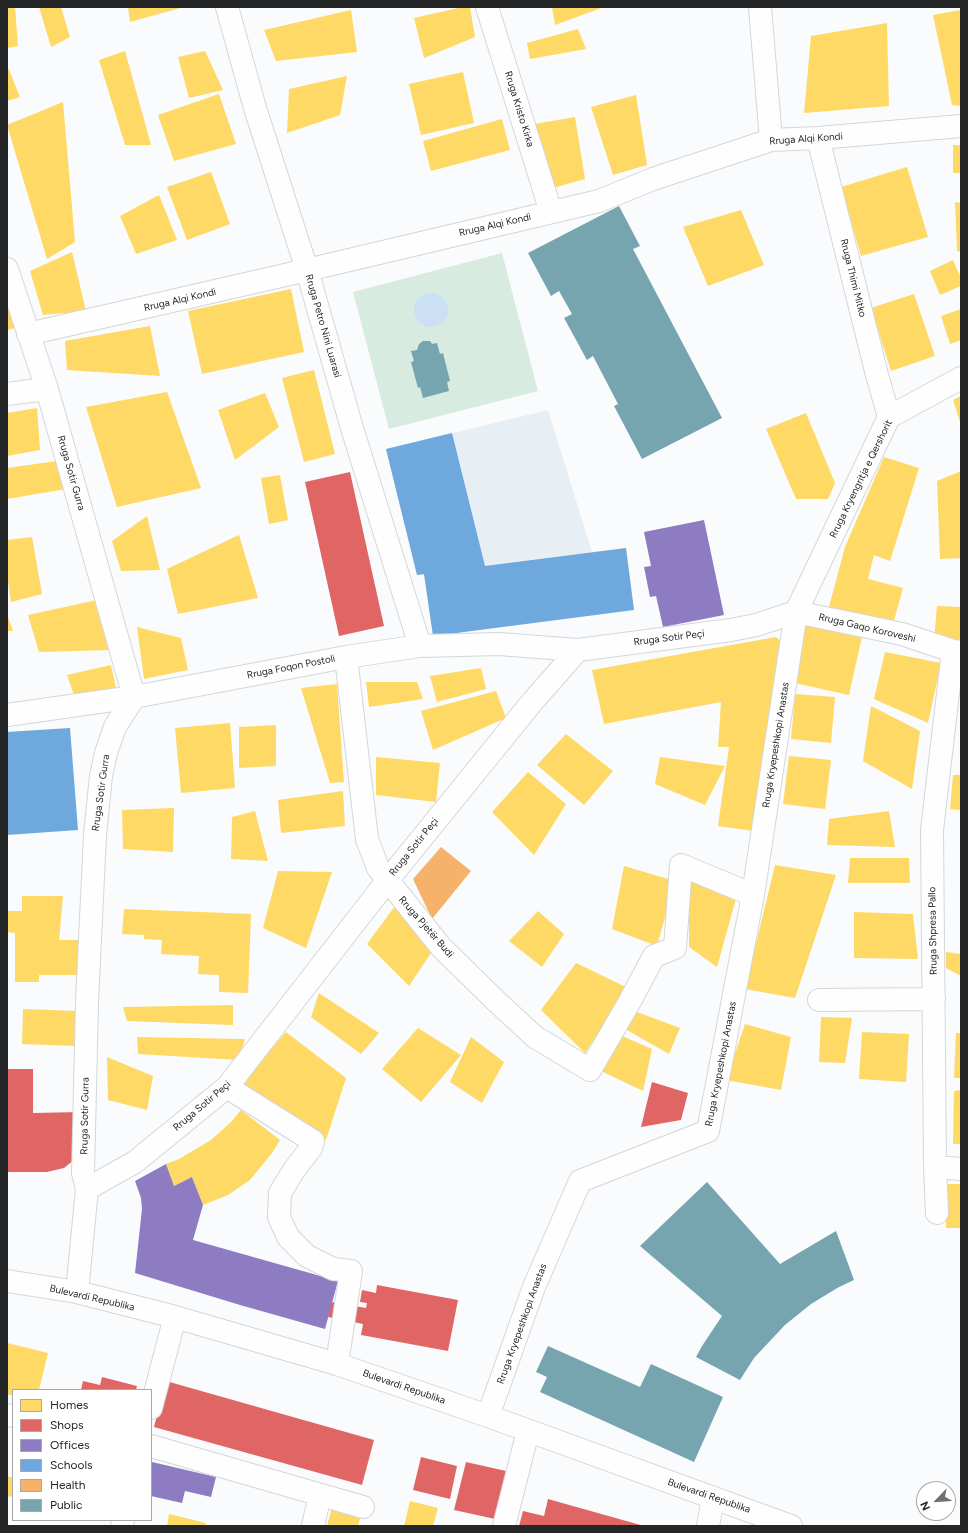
<!DOCTYPE html>
<html>
<head>
<meta charset="utf-8">
<style>
	body { margin:0 }
	#map { position:relative; width:968px; height:1533px; overflow:hidden; background:#f9fbfd; font-family:Figtree,sans-serif }
	canvas { display:block }
	.frame { position:absolute; inset:0; border:8px solid #242628; pointer-events:none }
	.legend { position:absolute; left:12px; top:1389px; width:140px; height:132px; box-sizing:border-box; background:#fff; border:1px solid #a7a8a9; margin:0; padding:5px 7px; list-style:none; font-size:12px; color:#242628 }
	.legend li { display:flex; align-items:center; gap:8px; height:20px }
	.legend b { width:20px; border:1px solid #a7a8a9 }
	.north { position:absolute; left:916px; top:1481px; width:40px; height:40px; box-sizing:border-box; background:#fff; border:1px solid #a7a8a9; border-radius:50%; rotate:245deg; font-size:11px; font-weight:700; line-height:16px; text-align:center; color:#242628 }
	.north::after { content:''; display:block; margin:auto; width:14px; height:18px; background:#6f7173; clip-path:polygon(50% 0,100% 100%,50% 72%,0 100%) }
</style>
</head>
<body>
<div id="map">
<canvas width="968" height="1533"></canvas>
<div class="frame"></div>
<ul class="legend">
<li><b style="height:11px;background:#ffd966"></b>Homes</li>
<li><b style="height:11px;background:#e06666"></b>Shops</li>
<li><b style="height:11px;background:#8e7cc3"></b>Offices</li>
<li><b style="height:11px;background:#6fa8dc"></b>Schools</li>
<li><b style="height:11px;background:#f6b26b"></b>Health</li>
<li><b style="height:11px;background:#76a5af"></b>Public</li>
</ul>
<div class="north">N</div>
</div>
<script>
const g = document.querySelector('canvas').getContext('2d');
g.lineJoin = 'round';
function fillPath(path, color) { g.fillStyle = color; g.fill(path, 'evenodd'); }
const poly = rows => new Path2D(rows.map(r => 'M' + r).join(''));
function stroke(path, color, width, dash) { g.strokeStyle = color; g.lineWidth = width; g.lineCap = dash ? 'butt' : 'round'; g.setLineDash(dash || []); g.stroke(path); }
function write(font, color, halo, rows, align = 'center') {
  g.font = font + ' Figtree,sans-serif'; g.lineWidth = 4; g.setLineDash([]); g.textBaseline = 'middle'; g.strokeStyle = halo; g.fillStyle = color; for (const [text, x, y, turn = 0] of rows) {
    g.save(); g.translate(x, y); g.rotate((+turn || 0) * Math.PI / 180); g.textAlign = isNaN(turn) ? turn : align; if (halo) g.strokeText(text, 0, 0); g.fillText(text, 0, 0); g.restore();
  }
}
fillPath(poly([
	[548,410,592,552,626,548,634,610,433,636,424,575,417,575,386,449]
]), '#e7eff5');
fillPath(poly([
	[502,253,538,391,389,429,353,292]
]), '#d7ebe1');
fillPath(poly([
	'414 310a17 17 0 1 1 34 0a17 17 0 1 1-34 0Z'
]), '#cce0f5');
fillPath(poly([
	[7,7,15,7,18,46,7,48],
	[39,7,61,7,70,37,51,47],
	[128,7,184,7,130,22],
	[463,7,470,7,475,37,424,58,414,18],
	[552,7,604,7,555,25],
	[351,10,357,52,276,61,264,30],
	[961,10,961,106,952,105,933,15],
	[887,23,889,106,804,113,811,36],
	[578,29,586,49,530,59,527,43],
	[125,51,151,145,125,145,99,60],
	[205,51,223,90,189,98,178,57],
	[7,65,20,97,7,101],
	[463,72,474,123,421,135,409,84],
	[347,76,340,115,287,133,289,89],
	[219,94,236,144,174,161,158,115],
	[636,95,647,165,613,175,591,107],
	[63,102,75,242,47,259,7,125],
	[575,117,585,179,553,188,535,124],
	[502,119,510,150,431,171,423,141],
	[953,145,961,145,961,173,953,173],
	[907,167,928,237,861,256,841,187],
	[211,172,230,224,187,240,167,187],
	[159,195,177,240,136,254,120,216],
	[955,202,961,203,961,252,957,251],
	[741,210,764,265,708,286,683,227],
	[72,252,86,311,43,315,30,271],
	[953,260,961,278,961,286,940,295,930,271],
	[291,289,304,352,202,374,188,311],
	[7,290,19,327,7,330],
	[914,294,935,356,891,371,871,308],
	[961,309,961,340,950,344,941,316],
	[150,326,160,376,67,370,65,341],
	[314,370,335,454,304,462,282,378],
	[167,392,201,488,117,507,86,407],
	[265,393,279,427,235,460,218,410],
	[961,396,961,425,953,400],
	[37,408,40,450,7,456,7,413],
	[806,413,835,483,828,499,796,499,766,429],
	[884,457,919,468,890,561,874,555,868,579,903,588,893,624,829,607,845,547],
	[57,461,66,489,7,499,7,468],
	[961,471,961,558,940,559,937,481],
	[280,475,288,520,269,524,261,478],
	[147,516,160,570,121,571,112,541],
	[239,535,258,598,178,614,167,569],
	[32,537,42,594,11,602,7,575,7,540],
	[97,600,110,650,39,652,28,615],
	[937,606,961,607,961,642,934,640],
	[7,614,13,631,7,631],
	[813,621,863,632,849,695,790,682,802,626],
	[137,627,181,638,188,670,144,679],
	[776,637,783,643,753,831,718,826,729,747,718,747,721,702,604,724,592,670],
	[885,652,941,663,928,723,874,699],
	[111,665,117,692,75,698,67,675],
	[481,668,486,689,437,702,430,676],
	[366,682,417,682,423,699,369,707],
	[337,684,344,782,330,783,301,688],
	[496,691,506,718,433,750,421,711],
	[795,694,835,697,831,743,791,739],
	[871,706,920,731,912,789,863,761],
	[230,723,235,788,181,793,175,728],
	[276,725,276,766,239,768,239,727],
	[566,734,613,771,584,805,537,765],
	[789,756,831,760,825,809,783,804],
	[376,757,440,763,436,802,376,795],
	[660,757,725,766,705,805,655,784],
	[528,772,566,804,534,855,492,812],
	[953,775,961,775,961,810,950,809],
	[343,791,345,826,281,833,278,800],
	[174,808,173,852,123,849,122,810],
	[255,811,268,861,231,859,232,817],
	[889,811,895,847,827,845,829,819],
	[850,858,909,858,910,883,848,883],
	[775,865,836,875,795,998,745,989],
	[624,866,675,881,657,946,612,929],
	[278,871,332,872,306,948,263,928],
	[689,878,737,895,717,967,689,947],
	[22,896,63,896,59,940,78,940,78,975,39,975,39,982,15,982,15,933,7,932,7,911,22,911],
	[398,902,431,953,409,986,367,944],
	[124,909,251,914,248,993,219,992,219,975,198,974,199,956,161,954,162,940,144,939,144,935,122,934],
	[538,911,564,934,542,967,509,941],
	[854,912,913,914,918,959,854,958],
	[946,952,961,954,961,976,946,968],
	[576,963,628,988,585,1053,541,1010],
	[319,993,379,1033,361,1054,311,1017],
	[233,1005,233,1025,127,1021,123,1007],
	[23,1009,77,1011,76,1046,22,1044],
	[629,1009,680,1028,669,1054,625,1029],
	[821,1017,852,1018,845,1063,819,1062],
	[745,1024,791,1037,781,1090,726,1080],
	[418,1028,461,1055,421,1102,382,1069],
	[286,1032,346,1078,326,1140,242,1083],
	[862,1032,909,1034,906,1082,859,1079],
	[956,1033,961,1033,961,1078,954,1078],
	[620,1035,652,1049,643,1091,599,1070],
	[137,1037,245,1039,239,1060,138,1054],
	[471,1037,504,1062,482,1103,450,1082],
	[107,1057,153,1076,147,1110,108,1100],
	[961,1090,961,1144,953,1144,954,1091],
	[241,1110,280,1140,272,1153,250,1180,228,1195,203,1205,192,1177,174,1186,166,1164,179,1159,211,1140,232,1121],
	[946,1184,961,1184,961,1228,946,1228],
	[7,1343,48,1353,39,1390,13,1390,13,1396,7,1394],
	[7,1476,13,1478,13,1497,7,1496],
	[410,1501,438,1508,433,1526,404,1526],
	[332,1507,361,1515,358,1526,327,1526],
	[169,1514,206,1523,205,1526,167,1526]
]), '#ffd966');
fillPath(poly([
	[350,472,384,626,339,636,305,482],
	[7,1069,33,1069,33,1113,80,1112,75,1159,64,1168,47,1172,7,1172],
	[652,1082,688,1093,681,1120,641,1127],
	[377,1285,458,1300,448,1351,361,1335,363,1324,328,1317,331,1302,366,1308,367,1303,360,1302,362,1290,376,1293],
	[102,1377,137,1386,136,1390,81,1390,83,1381,100,1385],
	[166,1381,374,1440,362,1485,154,1427],
	[421,1457,457,1466,450,1499,413,1490],
	[466,1462,506,1471,495,1519,454,1510],
	[548,1499,644,1526,519,1526,523,1511,544,1516]
]), '#e06666');
fillPath(poly([
	[704,520,724,615,663,627,656,596,650,597,644,567,651,566,644,532],
	[166,1164,174,1186,192,1177,203,1205,193,1240,338,1281,325,1329,240,1305,135,1273,142,1209,141,1198,135,1181],
	[152,1462,216,1477,211,1497,185,1491,182,1503,151,1496]
]), '#8e7cc3');
fillPath(poly([
	[452,433,485,566,626,548,634,610,433,636,424,574,417,575,386,449],
	[70,728,78,830,7,835,7,732]
]), '#6fa8dc');
fillPath(poly([
	[441,847,471,871,432,919,413,879]
]), '#f6b26b');
fillPath(poly([
	[619,206,640,246,633,249,722,418,642,459,614,406,618,404,593,356,587,360,564,318,572,314,559,291,551,296,528,253],
	[423,341,430,341,432,344,437,343,440,354,443,353,450,381,447,382,449,391,423,398,420,387,418,388,411,362,414,361,411,351,417,350,419,344],
	[707,1182,780,1264,836,1231,854,1280,839,1287,811,1304,785,1325,754,1358,740,1380,696,1357,702,1346,722,1316,640,1246],
	[548,1346,640,1387,651,1364,723,1397,694,1462,540,1392,547,1377,536,1372]
]), '#76a5af');
const minor = poly([
	[227,7,255,108,307,270,352,428,420,646],
	[487,7,551,212],
	[760,7,771,140],
	[818,138,877,375,889,417],
	[7,269,47,389,134,697,115,727,106,753,101,776,95,835,87,1002,83,1173,87,1189,77,1292],
	[28,334,307,270,599,201,653,179,771,140,818,138,961,126],
	[7,394,47,389],
	[346,657,367,839,378,868,441,947,496,1001,535,1037,590,1070,630,1001,654,956,675,948,681,865,753,895],
	[7,715,134,697,346,657,420,646,499,644,578,650,731,630,756,625,796,612,902,634,953,651,961,652],
	[819,1000,934,999],
	[227,1087,313,1141,311,1148,294,1170,280,1193,279,1217,288,1237,307,1256,333,1269,351,1271,337,1364],
	[935,1167,961,1169],
	[87,1189,135,1162,227,1087,387,881,533,701,578,650],
	[937,1213,935,1167,932,830,953,651],
	[7,1281,77,1292,175,1317,337,1364,488,1416,791,1526],
	[151,1408,175,1317],
	[7,1415,13,1416],
	[488,1416,534,1287,580,1181,708,1131,753,895,796,612,889,417,961,378],
	[151,1446,363,1507],
	[122,1526,123,1520],
	[313,1526,320,1495],
	[504,1526,528,1431],
	[708,1526,713,1498]
]);
stroke(minor, '#d4d6d8', 24);
stroke(minor, '#fefeff', 22);
write('10px', '#242628', '#fff', [
	["Rruga Kristo Kirka",519,109,73],
	["Rruga Alqi Kondi",806,139,-4],
	["Rruga Alqi Kondi",495,225,-13],
	["Rruga Thimi Mitko",853,278,76],
	["Rruga Alqi Kondi",180,300,-13],
	["Rruga Petro Nini Luarasi",323,326,74],
	["Rruga Sotir Gurra",71,473,74],
	["Rruga Kryengritja e Qershorit",861,479,-64],
	["Rruga Gaqo Koroveshi",867,628,13],
	["Rruga Sotir Peçi",669,638,-7],
	["Rruga Foqon Postoli",291,667,-11],
	["Rruga Kryepeshkopi Anastas",776,745,-81],
	["Rruga Sotir Gurra",101,793,-82],
	["Rruga Sotir Peçi",414,847,-51],
	["Rruga Pjetër Budi",426,927,49],
	["Rruga Shpresa Pallo",933,931,-91],
	["Rruga Kryepeshkopi Anastas",721,1064,-79],
	["Rruga Sotir Peçi",202,1106,-40],
	["Rruga Sotir Gurra",85,1116,-89],
	["Bulevardi Republika",92,1298,13],
	["Rruga Kryepeshkopi Anastas",522,1324,-70],
	["Bulevardi Republika",404,1387,19],
	["Bulevardi Republika",709,1496,19]
]);
</script>
</body>
</html>
